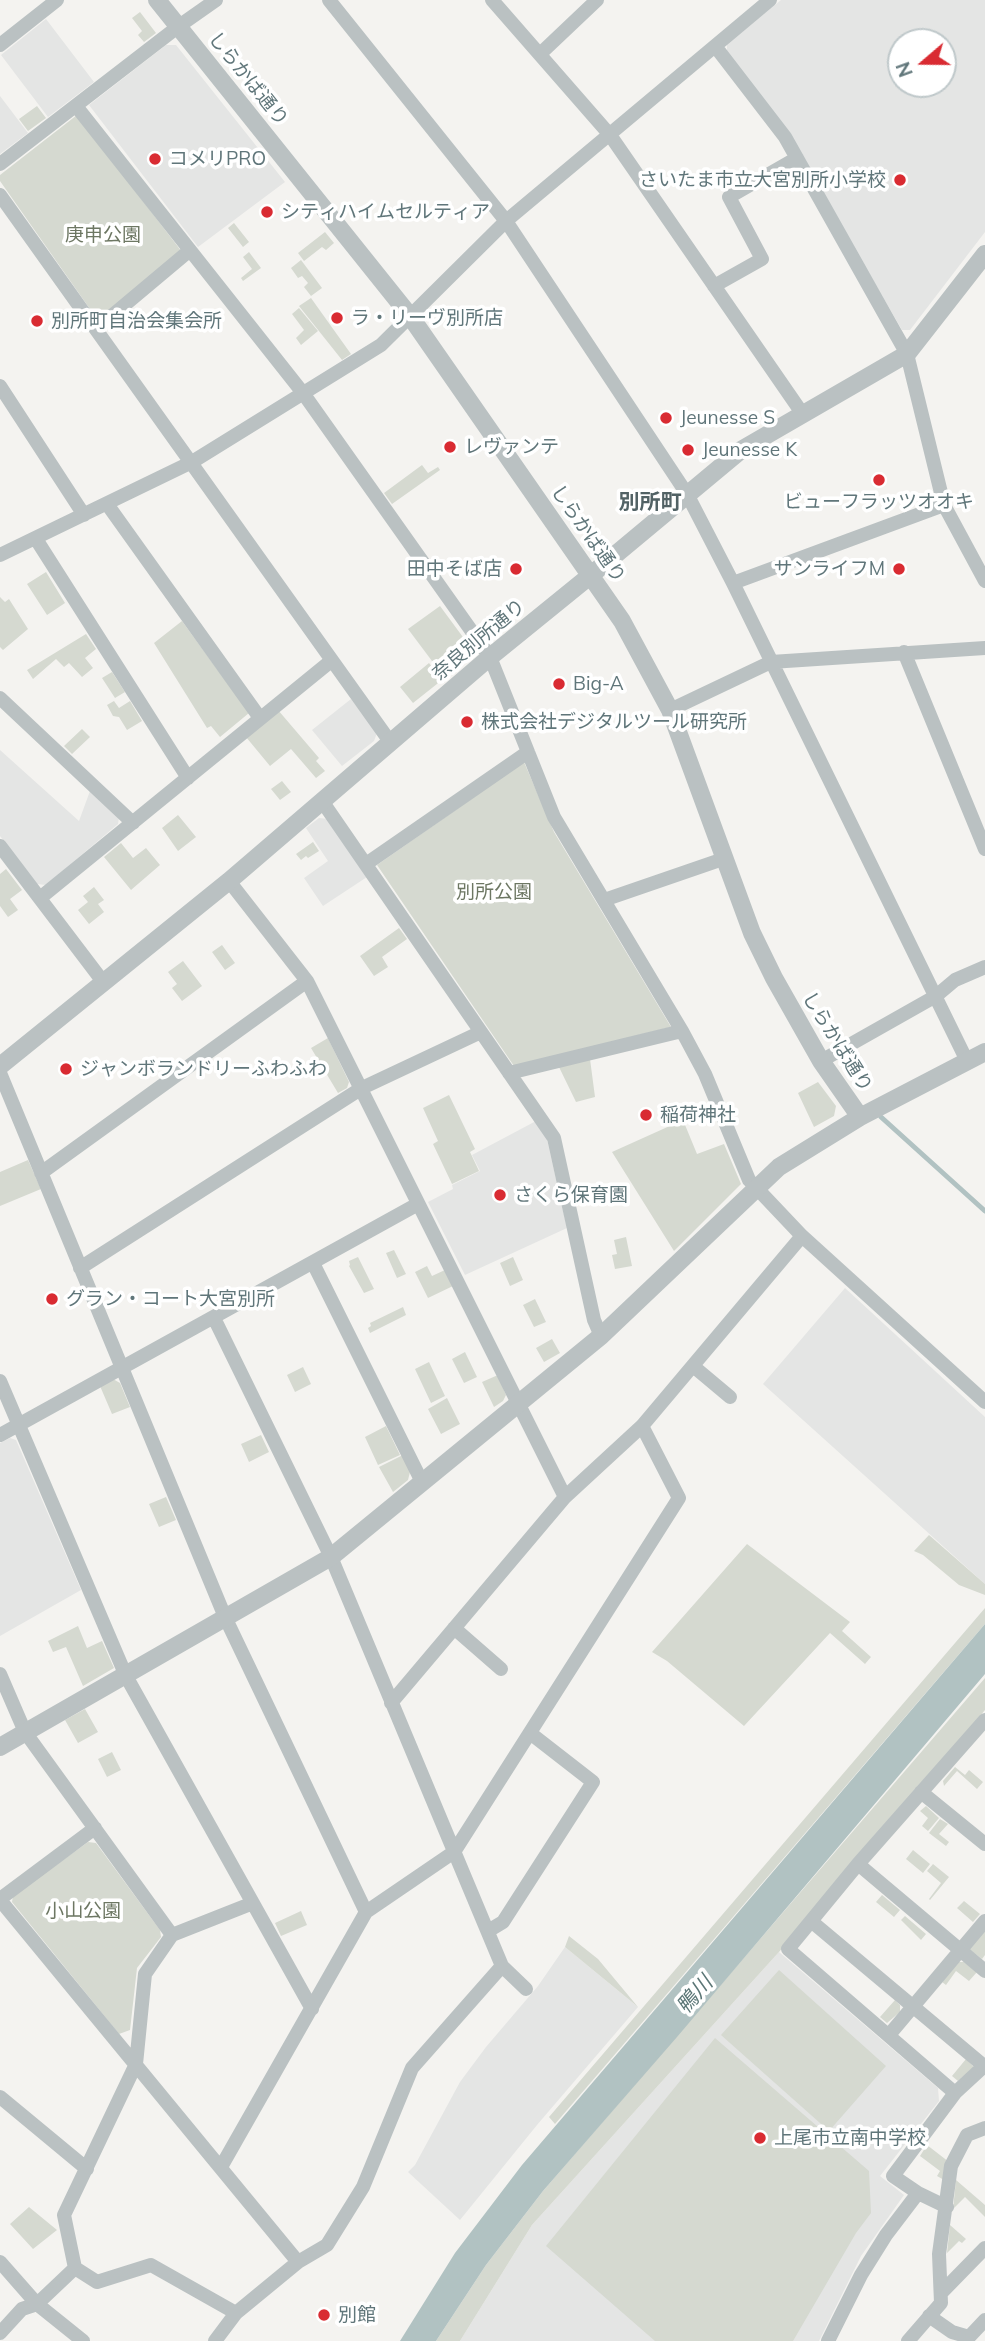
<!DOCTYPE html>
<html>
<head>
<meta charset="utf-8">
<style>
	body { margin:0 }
	#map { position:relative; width:985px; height:2341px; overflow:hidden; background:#f4f3f0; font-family:Mulish,sans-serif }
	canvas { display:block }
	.north { position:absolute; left:887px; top:28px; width:70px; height:70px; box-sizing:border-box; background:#fff; border:2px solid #bfc8ca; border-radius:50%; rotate:250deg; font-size:19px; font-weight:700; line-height:28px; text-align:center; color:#60767a }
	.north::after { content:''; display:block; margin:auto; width:24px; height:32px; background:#d92b32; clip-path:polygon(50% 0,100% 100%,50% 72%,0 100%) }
</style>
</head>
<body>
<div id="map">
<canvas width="985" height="2341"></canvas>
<div class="north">N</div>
</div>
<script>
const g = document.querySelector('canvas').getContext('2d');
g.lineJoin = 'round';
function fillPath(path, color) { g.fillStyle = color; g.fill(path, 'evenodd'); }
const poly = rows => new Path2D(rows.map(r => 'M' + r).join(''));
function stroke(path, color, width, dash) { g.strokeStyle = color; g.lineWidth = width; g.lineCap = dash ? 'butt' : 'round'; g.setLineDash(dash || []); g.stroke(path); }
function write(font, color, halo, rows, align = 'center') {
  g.font = font + ' Mulish,"Noto Sans JP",sans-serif'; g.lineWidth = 7; g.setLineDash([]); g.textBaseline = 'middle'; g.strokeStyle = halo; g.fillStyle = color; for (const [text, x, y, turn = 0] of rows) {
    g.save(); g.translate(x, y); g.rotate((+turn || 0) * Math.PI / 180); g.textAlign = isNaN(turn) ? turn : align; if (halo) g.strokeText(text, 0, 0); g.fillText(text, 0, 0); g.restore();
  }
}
fillPath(poly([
	[781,0,985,0,985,232,910,330,902,330,785,128,727,53,727,44],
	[901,42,943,42,943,84,901,84],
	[46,19,94,82,48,117,1,55],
	[166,45,176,45,285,182,198,247,89,105],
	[0,96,28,133,0,154],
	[351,699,377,733,374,741,342,766,312,730],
	[0,750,79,821,90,791,119,817,118,824,46,885,37,884,0,836],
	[319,818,328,819,367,877,323,906,304,878,328,861,306,828],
	[536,1121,547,1139,567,1228,465,1275,428,1202,453,1189,452,1185,480,1171,472,1155],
	[845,1288,985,1417,985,1584,763,1384],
	[10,1438,16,1440,81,1590,0,1636,0,1443],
	[565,1947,638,2007,537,2125,460,2220,408,2172,415,2165,460,2082,486,2047,538,1986],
	[779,1952,938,2088,939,2101,880,2176,904,2195,861,2256,819,2341,460,2341,532,2225]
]), '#e4e5e4');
fillPath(poly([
	[140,12,156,33,144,42,138,35,142,31,132,18],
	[37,106,46,118,28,131,19,119],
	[77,115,182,252,105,317,97,319,0,181,0,175],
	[234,223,249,242,243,247,228,228],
	[325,232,334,243,326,250,322,247,304,261,298,253],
	[249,252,261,268,243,281,241,278,252,269,243,257],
	[301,260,322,288,311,296,304,287,308,283,302,276,298,278,291,268],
	[311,298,351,354,342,360,299,306],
	[299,308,318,331,301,345,296,338,304,330,292,314],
	[422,465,428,473,438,467,440,470,392,504,384,493],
	[46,572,65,603,47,615,27,584],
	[0,597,5,602,9,599,28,629,3,650,0,647],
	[440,606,471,648,470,658,444,677,408,629],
	[182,621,249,713,220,737,211,726,207,728,154,643],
	[86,634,96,649,85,658,93,668,82,677,69,663,64,667,56,659,33,679,27,670],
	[429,663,442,680,413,703,400,687],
	[112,672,125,692,115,698,102,678],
	[114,701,119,708,130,701,142,721,127,730,119,717,113,716,107,705],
	[278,710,319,758,316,761,325,771,316,778,291,749,270,766,246,737],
	[82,729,90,737,72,754,64,746],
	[524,762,554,832,671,1027,514,1066,377,865],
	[282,781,291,792,280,800,271,789],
	[178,815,196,837,178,851,162,828],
	[313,842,319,851,308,858,306,856,301,860,296,854],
	[121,843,133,858,146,848,160,865,131,890,104,857],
	[6,869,22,890,10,899,18,910,8,917,0,906,0,874],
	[94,887,104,900,98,904,104,912,89,924,78,910,88,902,83,896],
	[399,928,407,939,382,957,388,967,374,976,360,956],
	[222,945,235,963,225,970,212,952],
	[183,961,202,986,182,1001,172,988,177,984,168,972],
	[328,1038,349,1082,347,1088,338,1093,311,1048],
	[590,1059,595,1097,576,1102,559,1067],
	[818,1082,836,1106,834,1116,814,1127,798,1093],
	[449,1095,475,1149,470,1152,479,1171,452,1184,433,1144,438,1141,423,1108],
	[683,1120,697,1154,724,1144,741,1184,674,1251,612,1152],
	[28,1160,41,1189,0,1206,0,1172],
	[626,1237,632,1266,615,1269,612,1255,617,1254,614,1240],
	[394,1250,406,1274,397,1278,386,1253],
	[358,1257,374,1289,364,1293,349,1266,350,1265,349,1261],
	[513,1257,523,1280,510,1286,500,1263],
	[427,1266,432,1276,445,1270,453,1286,428,1298,415,1272],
	[535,1299,546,1322,534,1327,523,1305],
	[403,1307,406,1315,370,1333,368,1328,371,1326,370,1323],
	[552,1339,560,1353,544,1362,536,1348],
	[465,1352,477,1377,464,1383,452,1359],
	[429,1362,445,1396,431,1403,415,1369],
	[303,1367,311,1384,295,1392,287,1375],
	[498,1375,506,1395,503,1401,494,1407,482,1382],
	[113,1379,120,1383,130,1407,112,1414,100,1386],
	[447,1398,460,1424,441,1434,428,1409],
	[386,1426,400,1455,378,1465,365,1437],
	[261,1435,269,1452,249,1462,241,1444],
	[403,1455,410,1472,408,1480,393,1492,379,1467],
	[166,1497,176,1520,159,1527,149,1504],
	[929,1535,985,1584,985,1595,959,1585,923,1555,914,1551],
	[747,1544,850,1622,842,1631,871,1657,865,1664,830,1633,744,1726,667,1661,652,1652],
	[985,1608,985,1624,555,2124,549,2117],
	[78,1626,87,1648,102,1641,114,1668,83,1686,66,1647,53,1652,48,1641],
	[985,1678,985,1710,779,1952,532,2225,460,2341,436,2341,486,2265,543,2191],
	[85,1709,98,1732,78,1743,65,1720],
	[112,1752,121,1770,107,1777,98,1759],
	[955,1767,965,1775,969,1770,983,1782,977,1789,957,1771,944,1786,943,1781],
	[926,1806,939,1818,928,1831,922,1826,928,1818,920,1811],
	[940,1819,948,1824,939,1834,949,1842,946,1846,929,1833],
	[88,1842,96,1843,160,1930,161,1937,137,1968,130,2030,119,2034,12,1902,13,1896],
	[913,1850,930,1864,923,1873,906,1859],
	[933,1864,949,1877,930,1900,929,1899,941,1883,927,1871],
	[882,1895,900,1910,894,1917,876,1902],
	[964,1901,980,1914,973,1922,957,1908],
	[301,1911,307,1925,281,1936,275,1923],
	[905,1916,926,1934,921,1940,901,1920],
	[985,1929,985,1955,982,1959,969,1949],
	[569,1936,598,1959,638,2007,565,1947],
	[958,1962,964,1962,977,1972,969,1981,956,1971,946,1985,942,1982],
	[779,1970,886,2066,829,2131,721,2035],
	[895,2000,900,2005,900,2012,887,2023,880,2017],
	[715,2038,869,2171,871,2213,856,2233,793,2341,655,2341,546,2246],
	[966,2059,974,2067,958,2081,952,2076],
	[927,2145,949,2162,944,2180,937,2176,940,2171,920,2156],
	[956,2180,985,2205,985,2217,965,2197,953,2209],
	[29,2207,57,2230,33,2249,10,2224],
	[950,2225,966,2239,962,2243,959,2241,947,2253]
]), '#d5d9d0');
fillPath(poly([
	[985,1624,985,1674,677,2037,543,2191,486,2265,436,2341,400,2341,455,2253,522,2165]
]), '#b1c2c2');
stroke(poly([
	[881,1117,985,1211]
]), '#b1c2c2', 5);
stroke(poly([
	[329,0,506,221,687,494,733,583,967,1061],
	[492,0,610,135,802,413],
	[0,45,57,0],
	[715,46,785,137,907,354,944,505,985,581],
	[540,54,597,0],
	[76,106,303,393,490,657,554,817,682,1031,705,1074,749,1180,802,1236,985,1402],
	[0,164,179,26,216,0],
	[0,195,391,743],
	[714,286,762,259,729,197,797,158],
	[96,329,189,251],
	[0,386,84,515],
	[107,504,260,718],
	[36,539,188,778],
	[0,555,192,462,381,345,506,221,770,0],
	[733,583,944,505],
	[904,652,985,849],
	[0,698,133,823],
	[670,710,771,662,985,648],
	[322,801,554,1138,594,1320,601,1336],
	[0,846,104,983],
	[366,864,528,752],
	[229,881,307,981,565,1497],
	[40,898,331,661],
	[604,900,726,858],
	[821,1061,936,996,955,980,985,967],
	[0,1073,225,1617,366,1912],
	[509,1073,682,1031],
	[41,1173,307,981],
	[313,1263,422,1482],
	[80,1268,362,1088,481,1032],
	[214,1318,331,1557,502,1966,526,1989],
	[693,1366,730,1397],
	[0,1381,126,1676,312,2009],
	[0,1435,418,1204],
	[454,1628,501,1669],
	[0,1674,25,1732,172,1935,253,1903],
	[391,1703,565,1497,642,1426,802,1236],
	[921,1792,985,1844],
	[858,1864,985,1971],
	[0,1899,95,1828],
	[0,1900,298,2262],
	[811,1921,984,2066,955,2093],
	[488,1931,503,1922,593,1782,530,1733],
	[889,2035,985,1921],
	[0,2097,87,2169],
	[221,2167,366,1912,454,1852,679,1498,642,1426],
	[947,2207,918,2193,893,2176,955,2093,788,1949,858,1864,985,1720],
	[0,2262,37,2304,83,2341],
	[75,2268,97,2282,151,2265,236,2313],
	[941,2293,985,2248],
	[929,2316,952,2332,969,2337,985,2320],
	[0,2333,22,2309,37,2304,75,2268,64,2215,136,2064,145,1974,172,1935],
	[215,2341,236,2313,298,2262,327,2245,363,2187,412,2068,502,1966],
	[828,2341,861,2275,886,2235,918,2193],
	[908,2341,941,2303,939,2254,951,2166,967,2135,985,2128]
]), '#bac1c2', 14);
stroke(poly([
	[157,0,410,316,622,621,670,710,752,933,774,978,821,1061,860,1117],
	[0,1066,229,881,490,657,591,575,741,450,907,354,985,254],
	[0,1747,331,1557,601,1336,779,1167,860,1117,985,1052]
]), '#bac1c2', 18);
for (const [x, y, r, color] of [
	[155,159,7,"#d92b32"],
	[900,180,7,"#d92b32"],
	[267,212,7,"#d92b32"],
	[337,318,7,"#d92b32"],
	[37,321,7,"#d92b32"],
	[666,418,7,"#d92b32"],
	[450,447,7,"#d92b32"],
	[688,450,7,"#d92b32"],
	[879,480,7,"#d92b32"],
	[516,569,7,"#d92b32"],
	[899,569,7,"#d92b32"],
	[559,684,7,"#d92b32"],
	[467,722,7,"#d92b32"],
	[66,1069,7,"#d92b32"],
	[646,1115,7,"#d92b32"],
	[500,1195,7,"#d92b32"],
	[52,1299,7,"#d92b32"],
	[760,2138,7,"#d92b32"],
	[324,2315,7,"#d92b32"]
]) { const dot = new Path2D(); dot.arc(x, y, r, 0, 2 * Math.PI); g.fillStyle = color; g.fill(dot); stroke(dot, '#fff', 2.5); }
write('19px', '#60767a', '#fff', [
	["しらかば通り",248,79,51],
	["しらかば通り",588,534,55],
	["奈良別所通り",479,640,-40],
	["しらかば通り",837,1042,58]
]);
write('19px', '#60767a', '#fff', [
	["コメリPRO",169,159],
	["さいたま市立大宮別所小学校",886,180,"right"],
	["シティハイムセルティア",281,212],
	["ラ・リーヴ別所店",351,318],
	["別所町自治会集会所",51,321],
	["Jeunesse S",680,418],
	["レヴァンテ",464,447],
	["Jeunesse K",702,450],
	["ビューフラッツオオキ",879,502,"center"],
	["田中そば店",502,569,"right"],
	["サンライフM",885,569,"right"],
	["Big-A",573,684],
	["株式会社デジタルツール研究所",481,722],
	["ジャンボランドリーふわふわ",80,1069],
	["稲荷神社",660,1115],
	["さくら保育園",514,1195],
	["グラン・コート大宮別所",66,1299],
	["上尾市立南中学校",774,2138],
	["別館",338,2315]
], 'left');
write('19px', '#6d7763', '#fff', [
	["庚申公園",103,235],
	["別所公園",494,892],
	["小山公園",83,1911]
]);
write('bold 21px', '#526265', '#fff', [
	["別所町",650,503]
]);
write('italic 21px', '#5b7676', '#fff', [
	["鴨川",695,1995,-49]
]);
</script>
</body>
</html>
